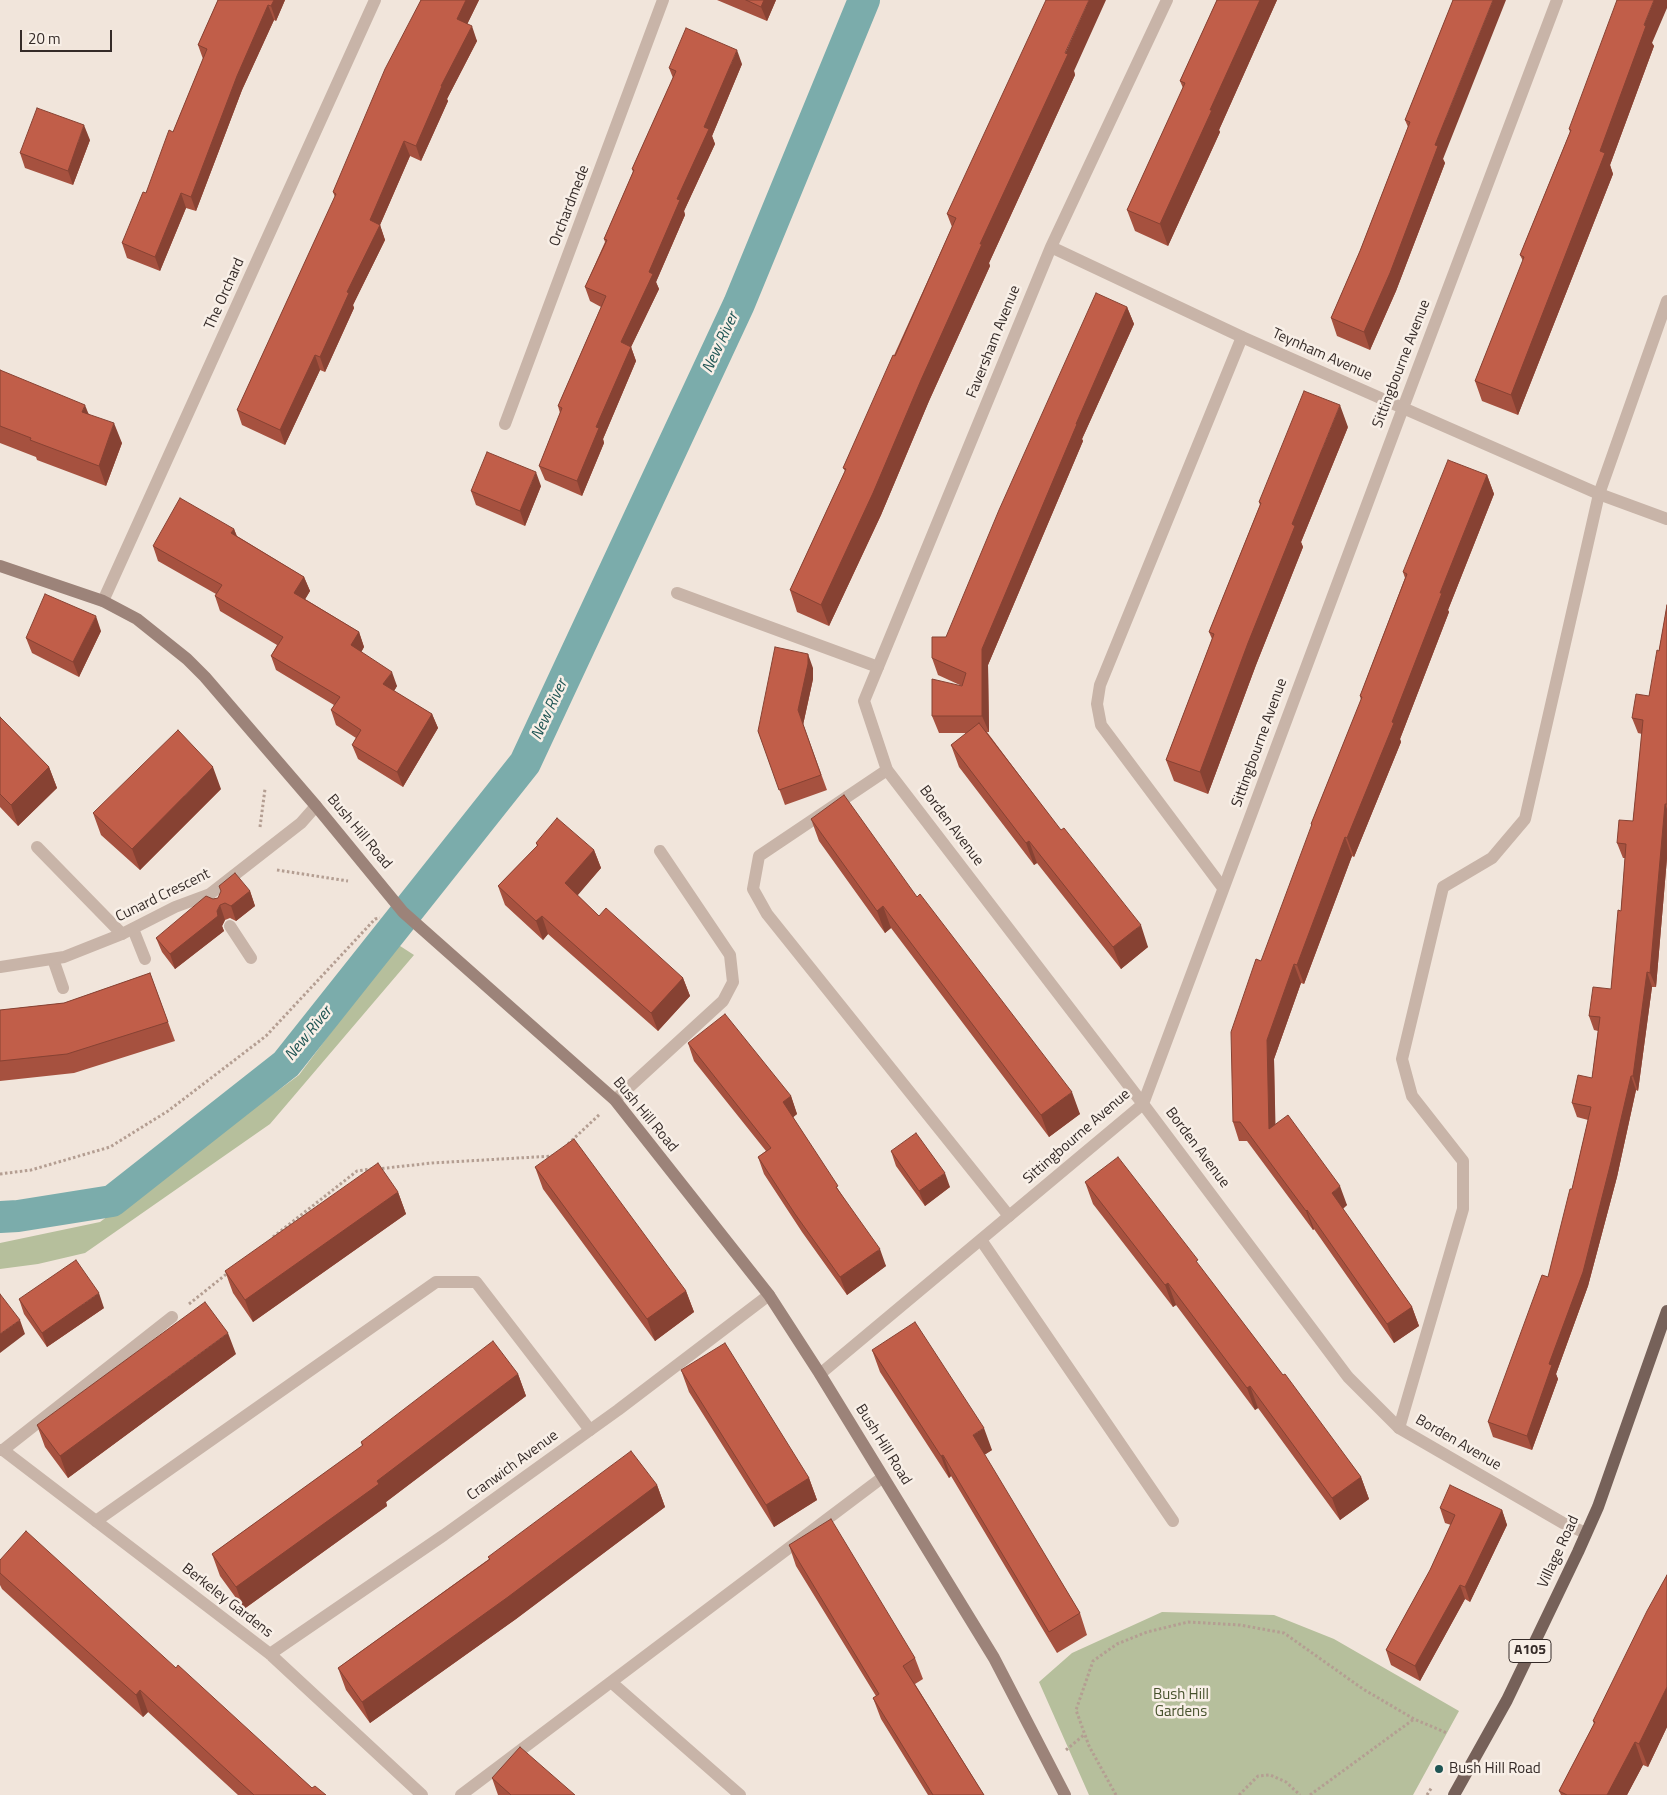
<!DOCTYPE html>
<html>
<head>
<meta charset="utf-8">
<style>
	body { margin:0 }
	#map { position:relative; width:1667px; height:1795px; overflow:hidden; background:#f1e5db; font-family:"Titillium Web",sans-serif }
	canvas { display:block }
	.scale { position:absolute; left:20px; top:30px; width:92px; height:22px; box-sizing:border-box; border:2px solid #352b28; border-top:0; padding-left:6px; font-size:15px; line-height:18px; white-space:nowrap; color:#352b28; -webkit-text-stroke:4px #f8efe7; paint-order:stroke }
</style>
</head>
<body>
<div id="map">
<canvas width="1667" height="1795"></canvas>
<div class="scale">20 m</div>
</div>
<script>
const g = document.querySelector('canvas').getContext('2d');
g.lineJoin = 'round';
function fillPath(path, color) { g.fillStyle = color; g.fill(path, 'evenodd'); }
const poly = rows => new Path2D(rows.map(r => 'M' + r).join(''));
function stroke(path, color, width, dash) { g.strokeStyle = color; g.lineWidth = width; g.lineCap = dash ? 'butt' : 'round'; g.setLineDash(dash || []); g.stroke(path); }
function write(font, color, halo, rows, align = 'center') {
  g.font = font + ' "Titillium Web",sans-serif'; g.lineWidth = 5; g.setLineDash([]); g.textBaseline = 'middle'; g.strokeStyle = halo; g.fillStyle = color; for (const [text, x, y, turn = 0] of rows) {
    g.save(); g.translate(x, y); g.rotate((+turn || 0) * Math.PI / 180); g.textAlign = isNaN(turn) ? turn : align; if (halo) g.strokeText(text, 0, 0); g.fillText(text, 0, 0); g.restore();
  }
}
fillPath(poly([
	[397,944,414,955,270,1124,85,1253,38,1264,0,1269,0,1243,100,1222,299,1075],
	[1162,1612,1274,1615,1334,1639,1459,1711,1413,1795,1089,1795,1039,1682,1072,1653]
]), '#b6bf9c');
stroke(poly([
	[0,1217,18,1216,112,1201,286,1064,525,763,739,304,864,0]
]), '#7bacab', 32);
stroke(poly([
	[260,827,265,789],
	[277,870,348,881],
	[568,1144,600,1114],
	[377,1169,432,1163,553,1156],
	[0,1174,31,1170,110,1147,168,1111,266,1036,375,919,380,918],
	[273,1237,357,1171,371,1169],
	[189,1304,229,1272],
	[1066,1750,1085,1734],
	[1116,1795,1089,1746,1076,1710,1093,1661,1117,1644,1147,1632,1188,1622,1240,1625,1284,1633,1363,1689,1414,1719,1447,1733],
	[1239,1795,1258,1776,1270,1775,1286,1782,1300,1795],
	[1310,1795,1414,1719],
	[1427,1795,1432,1787]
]), '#b49e92', 3, [2.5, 2.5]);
stroke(poly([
	[677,593,878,667],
	[887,770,759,856,753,889,767,914,1009,1216],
	[37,847,122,934],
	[1223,888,1101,725,1097,704,1100,685,1242,337],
	[230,926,251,958],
	[133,929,145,959],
	[53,959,63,988],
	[615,1100,723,1001,733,982,730,955,660,851],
	[981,1240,1173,1521],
	[1399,1428,1463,1209,1463,1161,1412,1096,1402,1059,1443,887,1492,858,1525,819,1599,494,1667,301],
	[96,1521,436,1282,476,1282,590,1430],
	[611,1682,740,1795],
	[461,1795,883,1477]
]), '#c8b4a8', 12);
stroke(poly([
	[1167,0,1051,247,864,701,887,770,1143,1104,1348,1377,1399,1428,1563,1523,1586,1533],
	[1051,247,1242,337,1403,408,1599,494,1667,519],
	[505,424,663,0],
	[103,601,375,0],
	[0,967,64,957,122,934,175,907,210,894,301,823,316,806],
	[820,1374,1143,1104,1403,408,1557,0],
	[0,1450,3,1450,270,1654,422,1795],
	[3,1450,172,1317],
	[270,1654,444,1535,618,1410,769,1295]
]), '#c8b4a8', 12);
stroke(poly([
	[0,566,103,601,137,619,187,659,205,677,316,806,403,912,615,1100,769,1295,820,1374,994,1658,1065,1795]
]), '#9c8379', 12);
stroke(poly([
	[1454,1795,1507,1700,1578,1552,1598,1507,1667,1311]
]), '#766159', 12);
fillPath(poly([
	[218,0,285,0,276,21,274,20,242,90,196,211,186,208,160,271,127,258,122,243,146,193,173,132,203,59,198,45],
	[421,0,479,0,467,24,477,41,447,99,448,101,421,161,410,156,380,225,385,240,353,305,354,308,325,372,320,370,285,445,242,425,237,410,335,197,333,192],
	[717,0,776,0,767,21],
	[1217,0,1277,0,1219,130,1220,132,1168,246,1135,231,1127,210,1183,88,1180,81],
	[1453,0,1443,159,1445,163,1396,291,1370,350,1337,336,1331,318,1360,251,1408,127,1405,120],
	[1652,43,1654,46,1610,165,1613,174,1518,415,1482,401,1475,381,1523,261,1520,255,1570,132,1569,129],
	[742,64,712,136,715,144,684,211,685,215,656,282,659,289,631,347,636,361,603,439,604,443,582,496,545,480,539,466,560,413,558,406,601,307,590,301,585,287,605,242,604,239,633,172,632,169,673,78,669,68],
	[1074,71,1075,75,989,263,990,266,929,401,881,515,829,626,797,612,790,590,845,471,843,468,952,227,947,214],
	[90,140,73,185,25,168,20,153],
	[1127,307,1134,324,1082,439,1083,441,988,665,989,732,987,732,1148,947,1121,969,1037,863,1034,865,959,767,951,745,967,733,939,733,932,716,962,686,938,675,932,658,946,637],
	[0,370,89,414,122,443,106,486,37,460,36,457,0,443],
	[1348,427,1301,542,1303,547,1256,665,1208,794,1174,781,1166,760,1212,639,1209,632,1260,505,1259,502],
	[1487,475,1494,494,1448,610,1449,612,1400,739,1401,742,1354,857,1352,856,1304,984,1301,983,1274,1059,1275,1124,1347,1205,1343,1209,1412,1307,1419,1326,1394,1343,1314,1229,1313,1230,1247,1141,1239,1141,1233,1122,1312,826,1311,824,1361,700,1360,696,1405,578,1403,572],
	[541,486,525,526,476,505,471,491],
	[234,529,237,536,304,577,310,591,305,599,359,632,364,647,361,652,397,686,394,691,432,714,438,728,403,787,358,759,352,745,356,738,336,725,331,710,334,705,276,670,271,656,277,645,220,611,215,596,216,594,158,561,153,546],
	[1667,605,1667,858,1656,987,1652,987,1638,1091,1636,1090,1617,1177,1588,1286,1556,1374,1558,1379,1532,1450,1493,1437,1488,1422,1548,1277,1572,1189,1588,1120,1577,1117,1572,1103,1592,1078,1598,1031,1594,1030,1589,1016,1611,989,1621,911,1625,858,1623,858,1617,843,1633,821,1642,734,1638,733,1632,718,1649,696,1659,651],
	[101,631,79,677,32,653,26,638],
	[813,668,813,679,803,725,827,790,785,805,758,731],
	[0,717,49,767,57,788,18,826,0,807],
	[221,789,140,870,101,835,93,813],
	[811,819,917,897,1080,1114,1049,1137,891,928,885,933,819,841],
	[536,843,594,850,601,868,577,895,599,916,683,978,690,996,658,1031,548,934,543,940,505,905,498,886,537,846],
	[250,891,255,906,236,921,230,918,225,920,222,926,224,931,175,969,162,952,156,938,213,899],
	[150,973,175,1041,74,1073,0,1081,0,1010,64,1003],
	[688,1043,791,1096,797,1114,793,1117,886,1266,847,1295,802,1232,764,1174,758,1157,766,1151,694,1061],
	[891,1151,950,1187,925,1206,896,1166],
	[535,1167,686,1291,694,1312,655,1341,543,1189],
	[1085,1182,1200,1267,1361,1477,1369,1499,1340,1520,1258,1408,1255,1410,1176,1305,1173,1307,1093,1204],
	[398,1192,406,1214,253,1322,233,1293,225,1271],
	[19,1299,104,1308,47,1347,24,1314],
	[872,1350,992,1450,984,1455,1080,1613,1087,1635,1057,1653,951,1476,949,1478,880,1372],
	[236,1354,68,1478,45,1447,37,1425],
	[681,1370,809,1478,817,1500,774,1527,689,1392],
	[518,1374,526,1396,386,1502,387,1506,244,1609,220,1576,212,1554,362,1446,361,1442],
	[657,1485,665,1507,516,1619,370,1723,346,1690,338,1668,489,1559,488,1557],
	[1440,1508,1502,1510,1507,1525,1470,1602,1465,1599,1420,1681,1391,1665,1386,1650,1430,1570,1451,1525,1445,1523],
	[789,1545,915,1658,923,1679,915,1684,984,1795,928,1795,881,1719,873,1698,876,1696,796,1566],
	[0,1560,176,1668,312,1788,326,1795,238,1795,148,1712,143,1717,2,1589,0,1585],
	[1667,1575,1667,1727,1648,1767,1643,1765,1627,1795,1561,1795,1559,1791,1594,1724,1593,1721],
	[492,1778,575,1795,498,1795]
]), '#a6513f');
fillPath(poly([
	[274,0,285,0,276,21,271,6],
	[466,0,479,0,463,33,457,19],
	[764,0,776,0,767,21,761,7],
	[1089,0,1106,0,1074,71,1075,75,989,263,990,266,929,401,881,515,829,626,821,605,980,244],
	[1260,0,1277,0,1219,130,1220,132,1168,246,1160,224,1210,110],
	[1493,0,1506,0,1443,159,1445,163,1396,291,1370,350,1364,332,1435,145],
	[1654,0,1667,0,1667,8,1652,43,1654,46,1610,165,1613,174,1518,415,1511,395,1600,151,1644,25],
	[268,5,274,20,242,90,196,211,191,197,237,76],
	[472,26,477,41,447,99,448,101,421,161,416,146,441,86],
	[737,50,742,64,712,136,715,144,684,211,685,215,656,282,659,289,631,347,636,361,603,439,604,443,582,496,577,481,596,427,621,342,677,199,704,127],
	[84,125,90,140,73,185,68,171],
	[404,141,410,156,380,225,385,240,353,305,354,308,325,372,320,357,347,292,370,220],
	[181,193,186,208,160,271,155,257],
	[1127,307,1134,324,1082,439,1083,441,988,665,989,732,982,716,982,649,1076,424],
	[315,355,320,370,285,445,280,430],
	[85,405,93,425,82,412],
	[1340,405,1348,427,1301,542,1303,547,1256,665,1208,794,1200,772,1292,524],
	[114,423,122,443,106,486,99,466],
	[536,472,541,486,525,526,520,511],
	[1487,475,1494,494,1448,610,1449,612,1400,739,1401,742,1354,857,1347,838,1440,593],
	[234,529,239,543,231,533],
	[304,577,310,591,300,608,294,593],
	[96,616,101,631,79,677,73,662],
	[359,632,364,647,357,660,351,645],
	[808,654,813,668,813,679,803,725,827,790,798,710],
	[392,672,397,686,389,699,383,684],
	[432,714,438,728,403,787,397,772],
	[49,767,57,788,18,826,11,805],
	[213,767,221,789,140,870,132,849],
	[1665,804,1667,809,1667,858,1656,987,1650,973],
	[1345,837,1352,856,1304,984,1297,965],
	[1029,841,1037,863,1034,865,1026,843],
	[594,850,601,868,572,902,565,883],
	[250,891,255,906,236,921,231,906],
	[220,905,225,920,222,926,224,931,175,969,170,954,217,911],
	[883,906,891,928,885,933,877,911],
	[542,916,548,934,543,940,536,921],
	[1141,925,1148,947,1121,969,1113,947],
	[1294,964,1301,983,1274,1059,1276,1148,1269,1129,1267,1040],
	[1647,972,1652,987,1638,1091,1633,1076],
	[683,978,690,996,658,1031,651,1013],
	[1631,1076,1636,1090,1617,1177,1588,1286,1556,1374,1558,1379,1532,1450,1527,1436,1549,1364],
	[1072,1092,1080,1114,1049,1137,1041,1115],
	[791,1096,797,1114,790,1120,783,1102],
	[945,1173,950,1187,925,1206,919,1191],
	[1340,1186,1347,1205,1338,1212,1332,1193],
	[398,1192,406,1214,253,1322,245,1300],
	[1307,1210,1314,1229,1313,1230,1306,1211],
	[880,1249,886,1266,847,1295,840,1277],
	[1168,1283,1176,1305,1173,1307,1165,1285],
	[686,1291,694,1312,655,1341,647,1319],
	[99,1293,104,1308,47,1347,42,1333],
	[1412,1307,1419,1326,1394,1343,1387,1324],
	[20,1320,25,1334,0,1353,0,1334],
	[228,1333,236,1354,68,1478,60,1456],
	[518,1374,526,1396,386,1502,387,1506,244,1609,236,1587],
	[1250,1386,1258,1408,1255,1410,1247,1388],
	[984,1428,992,1450,981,1457,973,1435],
	[943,1455,951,1476,949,1478,941,1456],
	[1361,1477,1369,1499,1340,1520,1332,1498],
	[809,1478,817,1500,774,1527,766,1505],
	[657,1485,665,1507,516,1619,370,1723,362,1702],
	[1502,1510,1507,1525,1470,1602,1465,1587],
	[1460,1585,1465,1599,1420,1681,1415,1666],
	[1667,1687,1667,1727,1648,1767,1639,1744],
	[140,1690,148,1712,143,1717,136,1695],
	[1635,1742,1643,1765,1627,1795,1607,1795]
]), '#874233');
const building = poly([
	[218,0,274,0,271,6,268,5,237,76,191,197,181,193,155,257,122,243,143,192,146,193,169,130,173,132,207,49,198,45,218,0],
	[421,0,466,0,457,19,472,26,441,86,442,86,416,146,404,141,370,220,380,225,347,292,349,293,320,357,315,355,280,430,237,410,336,194,333,192,385,69,421,0],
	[746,0,764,0,761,7,746,0],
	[1046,0,1089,0,1065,53,1068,54,980,244,982,244,921,380,873,493,821,605,790,590,846,469,843,468,893,355,895,356,956,218,947,214,1046,0],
	[1217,0,1260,0,1210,110,1212,110,1160,224,1127,210,1185,83,1180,81,1217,0],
	[1453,0,1493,0,1435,145,1438,146,1390,273,1364,332,1331,318,1360,251,1410,122,1405,120,1453,0],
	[1617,0,1654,0,1644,25,1646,26,1600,151,1605,153,1511,395,1475,381,1524,257,1520,255,1571,130,1569,129,1617,0],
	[686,28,737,50,704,127,709,129,677,199,680,200,649,272,653,274,621,342,631,347,596,427,599,428,577,481,539,466,562,408,558,406,606,296,585,287,607,240,604,239,634,170,632,169,676,71,669,68,686,28],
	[37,108,84,125,68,171,20,153,37,108],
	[1096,293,1127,307,1076,424,1077,424,982,649,982,716,932,716,932,679,962,686,966,673,932,658,932,637,946,637,999,510,1096,293],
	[0,370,85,405,82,412,114,423,99,466,30,440,31,438,0,426,0,370],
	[1304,391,1340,405,1292,524,1295,526,1248,643,1200,772,1166,760,1214,634,1209,632,1261,503,1259,502,1304,391],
	[487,452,536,472,520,511,471,491,487,452],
	[1448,460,1487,475,1440,593,1442,593,1392,722,1394,723,1347,838,1345,837,1297,965,1294,964,1267,1040,1269,1129,1288,1115,1340,1186,1332,1193,1412,1307,1387,1324,1307,1210,1306,1211,1240,1122,1233,1122,1231,1032,1256,959,1261,961,1312,824,1311,824,1362,697,1360,696,1407,574,1403,572,1448,460],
	[180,498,234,529,231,533,304,577,294,593,359,632,351,645,392,672,383,684,432,714,397,772,352,745,361,730,331,710,340,697,271,656,283,637,215,596,222,585,153,546,180,498],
	[45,594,96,616,73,662,26,638,45,594],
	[1667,605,1667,804,1665,804,1650,973,1647,972,1633,1076,1631,1076,1611,1162,1583,1272,1549,1364,1552,1365,1527,1436,1488,1422,1542,1275,1548,1277,1570,1189,1572,1189,1591,1107,1572,1103,1578,1075,1592,1078,1600,1017,1589,1016,1593,987,1611,989,1618,910,1621,911,1626,844,1617,843,1619,820,1633,821,1643,720,1632,718,1636,694,1649,696,1657,650,1659,651,1667,605],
	[775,647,808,654,808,664,798,710,821,775,779,790,758,731,775,647],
	[0,717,49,767,11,805,0,794,0,717],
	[979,723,1061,830,1064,828,1141,925,1113,947,1029,841,1026,843,951,745,979,723],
	[178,730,213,767,132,849,93,813,178,730],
	[844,795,917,897,920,894,1072,1092,1041,1115,883,906,877,911,811,819,844,795],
	[557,818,594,850,565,883,599,916,606,908,683,978,651,1013,542,916,536,921,498,886,538,845,536,843,557,818],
	[235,873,250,891,231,906,225,903,220,905,217,911,218,916,170,954,156,938,206,896,213,899,218,898,221,891,219,886,235,873],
	[150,973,168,1022,67,1054,0,1061,0,1010,64,1003,150,973],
	[725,1014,791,1096,783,1102,838,1186,836,1187,880,1249,840,1277,795,1214,758,1157,771,1148,688,1043,725,1014],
	[916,1133,945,1173,919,1191,891,1151,916,1133],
	[574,1139,686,1291,647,1319,535,1167,574,1139],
	[1118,1157,1198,1260,1196,1261,1283,1375,1285,1374,1361,1477,1332,1498,1250,1386,1247,1388,1168,1283,1165,1285,1085,1182,1118,1157],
	[378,1163,398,1192,245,1300,225,1271,378,1163],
	[76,1260,99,1293,42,1333,19,1299,76,1260],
	[0,1294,20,1320,0,1334,0,1294],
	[205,1302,228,1333,60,1456,37,1425,205,1302],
	[915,1322,984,1428,973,1435,1080,1613,1049,1632,943,1455,941,1456,872,1350,915,1322],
	[493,1341,518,1374,377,1481,379,1484,236,1587,212,1554,363,1445,361,1442,493,1341],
	[725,1343,809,1478,766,1505,681,1370,725,1343],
	[631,1451,657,1485,508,1597,362,1702,338,1668,490,1559,488,1557,631,1451],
	[1450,1485,1502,1510,1465,1587,1460,1585,1415,1666,1386,1650,1430,1570,1455,1515,1440,1508,1450,1485],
	[831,1519,915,1658,903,1666,984,1795,933,1795,873,1698,879,1694,789,1545,831,1519],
	[26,1531,176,1668,178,1665,312,1788,315,1786,326,1795,254,1795,140,1690,136,1695,0,1573,0,1560,26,1531],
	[1667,1575,1667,1687,1639,1744,1635,1742,1607,1795,1567,1795,1559,1791,1595,1722,1593,1721,1647,1611,1667,1575],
	[520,1747,575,1795,511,1795,492,1778,520,1747]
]);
fillPath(building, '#c15e49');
stroke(building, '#874233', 1);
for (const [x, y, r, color] of [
	[1439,1769,5,"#1f5554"]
]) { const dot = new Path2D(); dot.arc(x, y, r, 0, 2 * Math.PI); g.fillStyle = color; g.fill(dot); stroke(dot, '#f8efe7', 2); }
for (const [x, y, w] of [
	[1530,1651,42]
]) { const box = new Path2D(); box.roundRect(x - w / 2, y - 11.5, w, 23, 4); g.fillStyle = '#f8efe7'; g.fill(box); stroke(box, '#352b28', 1); }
write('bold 14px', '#352b28', null, [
	["A105",1530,1651]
]);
write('15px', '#352b28', '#f8efe7', [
	["Orchardmede",570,206,-69],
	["The Orchard",225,294,-66],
	["Faversham Avenue",994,342,-68],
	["Teynham Avenue",1322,355,24],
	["Sittingbourne Avenue",1402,364,-69],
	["Sittingbourne Avenue",1260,743,-70],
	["Borden Avenue",951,826,53],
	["Bush Hill Road",359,832,50],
	["Cunard Crescent",163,896,-26],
	["Bush Hill Road",645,1115,50],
	["Sittingbourne Avenue",1077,1137,-41],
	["Borden Avenue",1197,1148,53],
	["Borden Avenue",1458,1443,30],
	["Bush Hill Road",883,1445,58],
	["Cranwich Avenue",513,1466,-36],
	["Village Road",1559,1552,-65],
	["Berkeley Gardens",227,1601,38]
]);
write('15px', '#47522d', '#f8efe7', [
	["Bush Hill",1181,1695],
	["Gardens",1181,1712]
]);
write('15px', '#352b28', '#f8efe7', [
	["Bush Hill Road",1449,1769]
], 'left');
write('italic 16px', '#1f5554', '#f8efe7', [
	["New River",721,343,-65],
	["New River",550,710,-65],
	["New River",309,1034,-51]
]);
</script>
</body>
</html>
